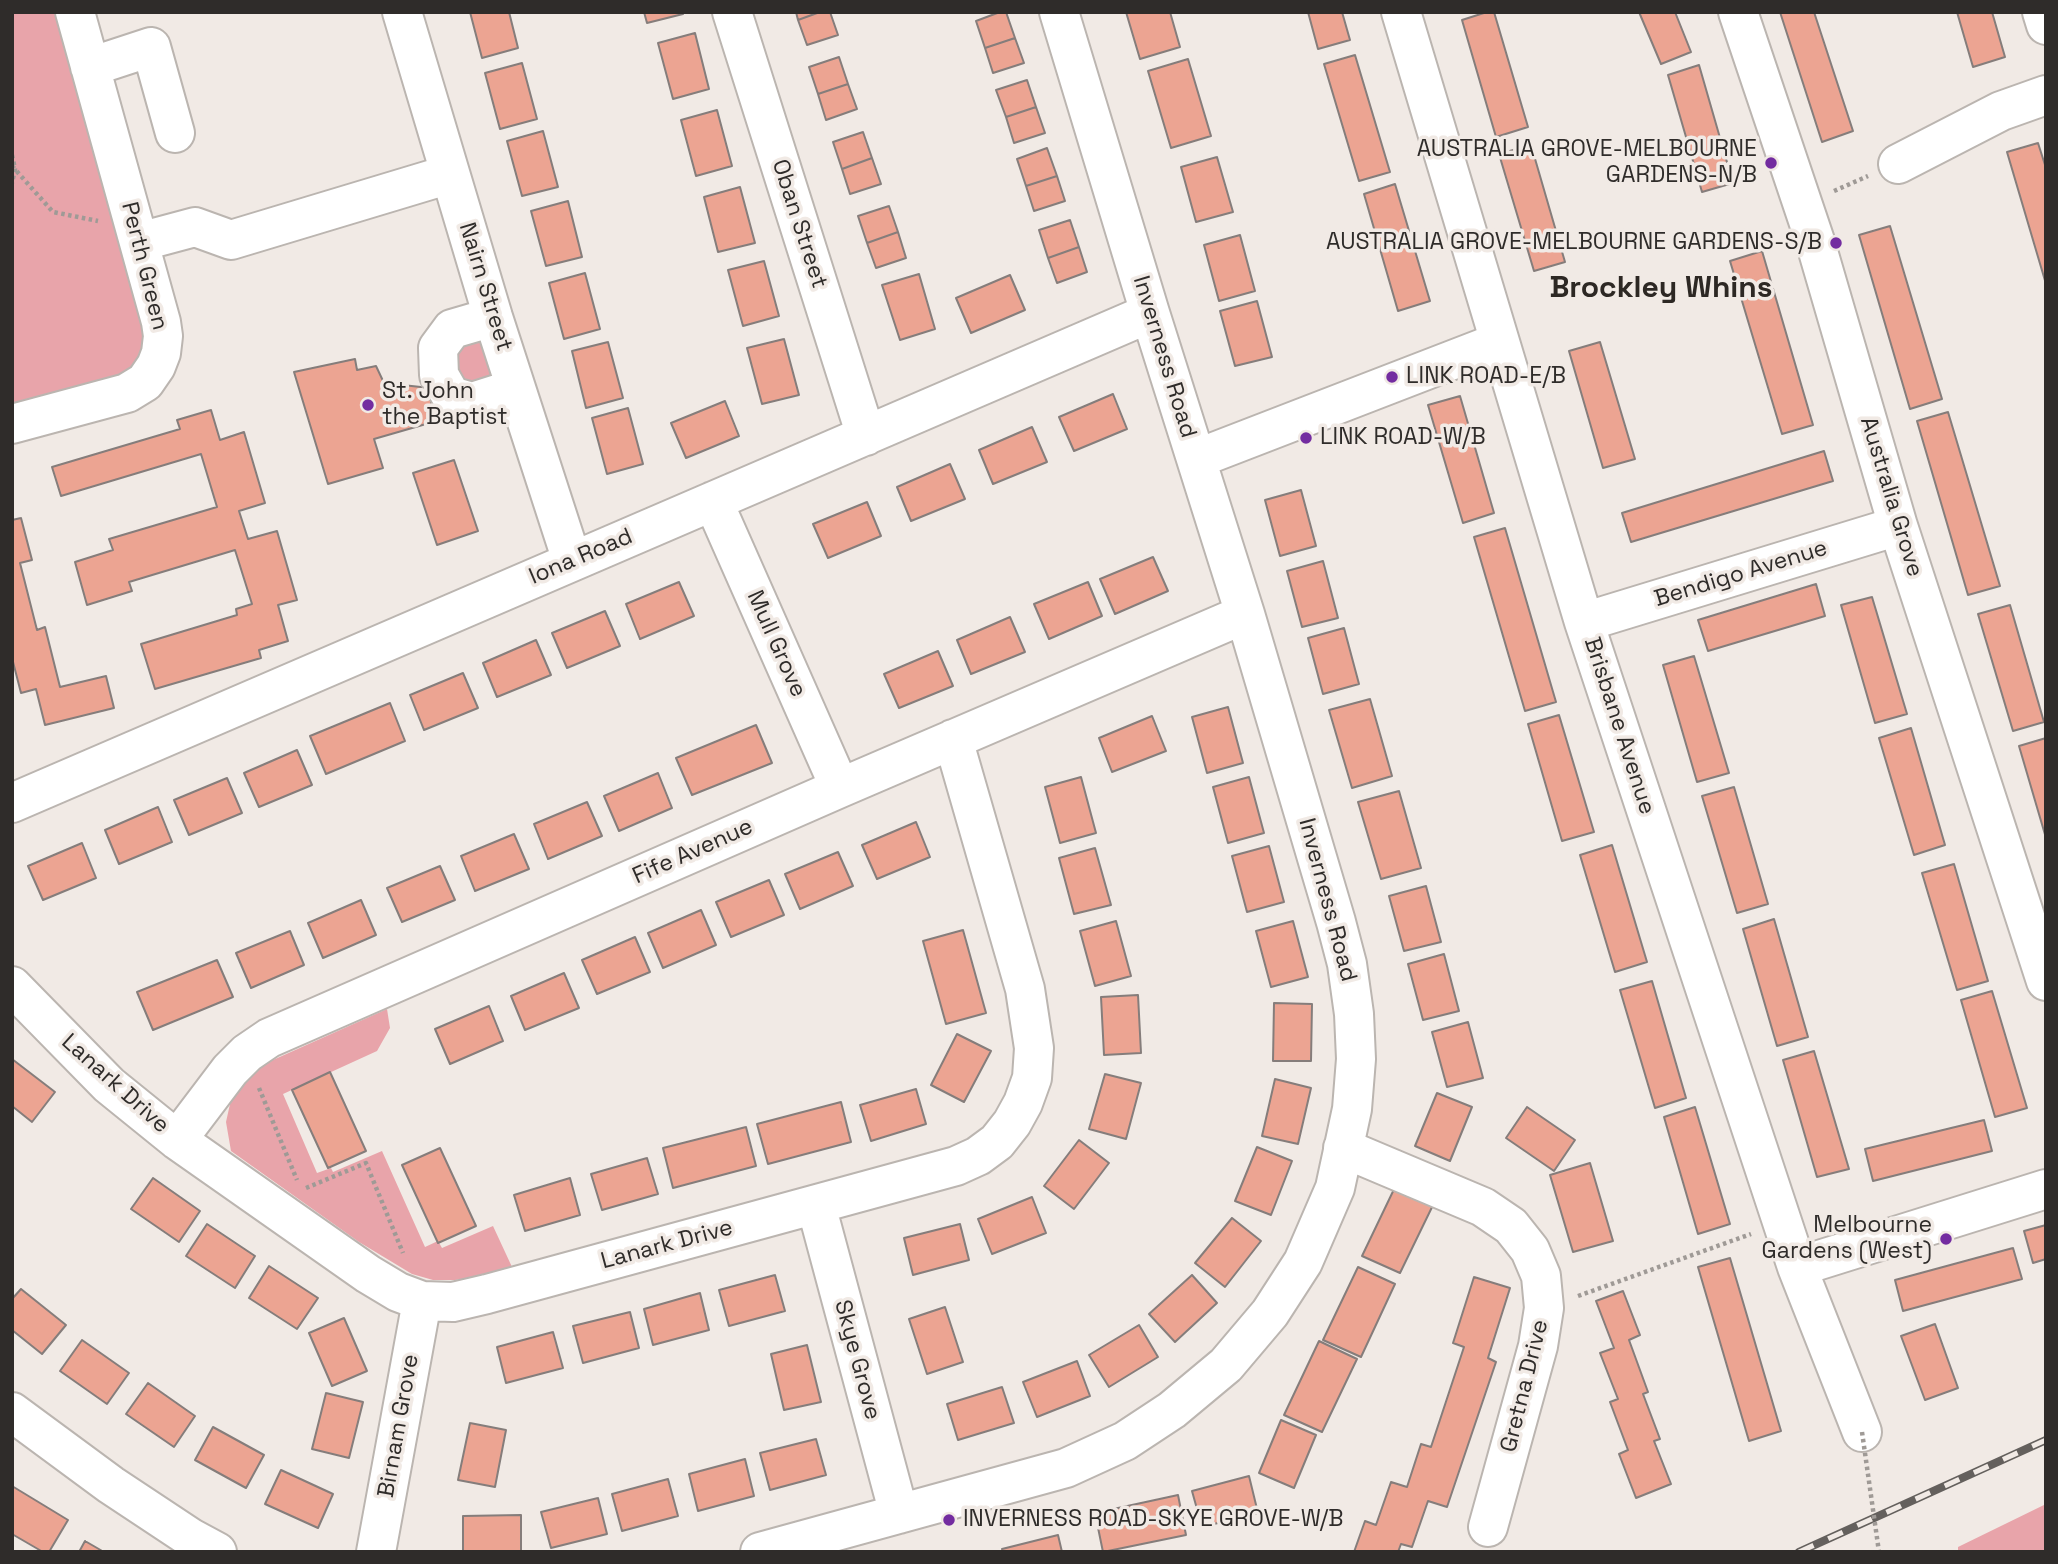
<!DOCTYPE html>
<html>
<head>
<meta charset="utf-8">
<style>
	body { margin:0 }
	#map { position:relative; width:2058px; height:1564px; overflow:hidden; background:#f1eae5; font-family:"Space Grotesk",sans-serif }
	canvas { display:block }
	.frame { position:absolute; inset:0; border:14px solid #2f2c2a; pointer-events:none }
</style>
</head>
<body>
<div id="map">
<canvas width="2058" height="1564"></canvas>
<div class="frame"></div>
</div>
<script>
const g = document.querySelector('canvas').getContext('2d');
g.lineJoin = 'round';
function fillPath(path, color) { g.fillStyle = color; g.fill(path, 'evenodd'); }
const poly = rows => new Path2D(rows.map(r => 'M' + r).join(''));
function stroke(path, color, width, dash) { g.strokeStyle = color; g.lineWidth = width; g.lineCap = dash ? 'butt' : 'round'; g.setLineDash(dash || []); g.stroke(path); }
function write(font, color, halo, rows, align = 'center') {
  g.font = font + ' "Space Grotesk",sans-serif'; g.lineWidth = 7; g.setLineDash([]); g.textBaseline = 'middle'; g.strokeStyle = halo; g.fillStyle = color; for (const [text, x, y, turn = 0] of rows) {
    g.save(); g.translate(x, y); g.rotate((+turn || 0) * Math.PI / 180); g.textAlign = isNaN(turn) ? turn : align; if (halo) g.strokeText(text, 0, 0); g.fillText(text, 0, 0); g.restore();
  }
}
fillPath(poly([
	[12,12,62,12,153,335,140,372,12,410],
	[479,337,492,376,480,381,468,380,459,376,454,355,464,344],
	[387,1009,390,1028,377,1051,283,1094,317,1173,331,1168,333,1172,382,1151,425,1247,438,1241,442,1248,493,1226,512,1267,482,1277,455,1280,433,1280,412,1274,359,1242,231,1151,226,1122,230,1104,241,1087,256,1070,264,1064],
	[2046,1504,2046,1552,1958,1552,1958,1547]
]), '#e8a4aa');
const building = poly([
	[470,12,509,12,518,48,482,58,470,12],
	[644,12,683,12,683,14,647,23,644,12],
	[796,12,820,12,798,20,796,12],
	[820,12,830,12,838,35,807,45,798,20,820,12],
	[1000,12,1006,12,1015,38,985,48,976,21,1000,12],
	[1126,12,1170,12,1180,47,1140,59,1126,12],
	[1308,12,1342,12,1350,40,1318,49,1308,12],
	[1487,12,1494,12,1528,127,1496,137,1462,20,1487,12],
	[1639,12,1675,12,1691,52,1661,64,1639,12],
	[1780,12,1814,12,1853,131,1822,142,1780,12],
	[1957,12,1992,12,2005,57,1973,67,1957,12],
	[695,33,709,89,673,99,658,43,695,33],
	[1015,38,1024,63,993,73,985,48,1015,38],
	[1355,55,1390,172,1359,181,1324,64,1355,55],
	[839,57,848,84,818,94,809,67,839,57],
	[1188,59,1211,136,1171,148,1148,71,1188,59],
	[522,63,537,119,500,129,485,73,522,63],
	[1699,65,1733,183,1702,192,1668,75,1699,65],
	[1027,80,1036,107,1006,117,996,90,1027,80],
	[848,84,857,109,826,120,818,94,848,84],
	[1036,107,1045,133,1014,143,1006,117,1036,107],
	[717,110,732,166,696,176,681,120,717,110],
	[543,131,558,187,522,196,507,141,543,131],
	[863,132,872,158,842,169,833,142,863,132],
	[2038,143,2046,168,2046,284,2007,152,2038,143],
	[1531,145,1565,262,1534,271,1499,154,1531,145],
	[1047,148,1057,176,1026,186,1017,159,1047,148],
	[1217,157,1233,212,1196,222,1181,167,1217,157],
	[872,158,881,184,850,194,842,169,872,158],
	[1057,176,1065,201,1034,211,1026,186,1057,176],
	[1395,184,1430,301,1398,311,1364,194,1395,184],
	[740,187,755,243,718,252,704,197,740,187],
	[568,201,582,257,546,266,531,211,568,201],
	[889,206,898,232,867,243,858,216,889,206],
	[1070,220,1079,247,1048,258,1039,230,1070,220],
	[1890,226,1942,399,1910,409,1859,235,1890,226],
	[898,232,906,258,876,268,867,243,898,232],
	[1240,235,1255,291,1219,301,1204,245,1240,235],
	[1079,247,1087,272,1057,283,1048,258,1079,247],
	[1762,251,1813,425,1782,434,1730,261,1762,251],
	[764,261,779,316,743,326,728,270,764,261],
	[585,273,600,329,564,339,549,283,585,273],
	[919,274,935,329,900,340,882,285,919,274],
	[1010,275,1025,310,971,333,956,298,1010,275],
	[1257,301,1272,357,1235,366,1220,311,1257,301],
	[784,339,799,395,762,404,747,348,784,339],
	[608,342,623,398,586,408,572,351,608,342],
	[1600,342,1635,459,1603,468,1569,351,1600,342],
	[355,359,357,370,376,366,384,383,430,388,433,422,374,439,383,468,328,484,294,372,355,359],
	[1113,394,1127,429,1074,451,1059,417,1113,394],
	[1460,396,1494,513,1463,523,1428,405,1460,396],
	[725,401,739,436,686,458,671,423,725,401],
	[628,408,643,464,607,474,592,418,628,408],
	[211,410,220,440,244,432,265,503,239,511,248,539,277,531,297,600,278,605,288,641,259,650,261,658,155,689,141,644,237,615,236,609,252,604,235,550,129,582,132,591,87,605,75,562,113,550,109,539,217,507,201,454,61,496,52,467,180,429,177,420,211,410],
	[1948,412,2000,586,1968,595,1917,421,1948,412],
	[1032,427,1047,462,993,484,979,450,1032,427],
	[1824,451,1833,481,1631,542,1622,513,1824,451],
	[454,460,478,531,437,545,413,473,454,460],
	[950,464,965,499,911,521,897,487,950,464],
	[1301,490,1316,546,1280,556,1265,500,1301,490],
	[867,502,881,536,828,558,813,524,867,502],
	[21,518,32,560,20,563,37,630,45,627,60,687,106,676,114,708,45,725,36,689,21,693,12,658,12,520,21,518],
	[1505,528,1556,702,1525,711,1474,537,1505,528],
	[1153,557,1168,591,1115,614,1100,579,1153,557],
	[1323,561,1338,618,1302,627,1287,571,1323,561],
	[679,582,694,616,640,639,626,604,679,582],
	[1088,582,1102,616,1049,639,1034,604,1088,582],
	[1816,584,1825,616,1708,651,1698,620,1816,584],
	[1872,597,1907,714,1875,723,1841,605,1872,597],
	[2010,605,2044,722,2013,731,1978,614,2010,605],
	[605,611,620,646,567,668,552,633,605,611],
	[1010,617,1025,652,971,674,957,640,1010,617],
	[1344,628,1359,684,1323,694,1308,638,1344,628],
	[536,640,551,675,497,697,483,663,536,640],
	[938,651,953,686,899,708,884,674,938,651],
	[1694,656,1729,773,1697,782,1663,665,1694,656],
	[463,673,478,708,424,730,410,695,463,673],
	[1370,699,1392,776,1352,788,1329,710,1370,699],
	[390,703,405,741,326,774,310,736,390,703],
	[1228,707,1243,763,1207,773,1192,717,1228,707],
	[1559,715,1594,832,1562,841,1528,724,1559,715],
	[1152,716,1166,751,1112,772,1099,738,1152,716],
	[756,725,772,763,692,795,676,758,756,725],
	[1911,728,1945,845,1914,855,1879,738,1911,728],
	[2046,738,2046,838,2019,746,2046,738],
	[297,750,312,785,259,807,244,773,297,750],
	[658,773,672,808,619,831,604,796,658,773],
	[1081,777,1096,833,1060,843,1045,787,1081,777],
	[1249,777,1264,833,1228,843,1213,787,1249,777],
	[227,778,242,813,189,835,174,800,227,778],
	[1734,787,1768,904,1737,913,1702,796,1734,787],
	[1399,791,1421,868,1381,879,1358,802,1399,791],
	[587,802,602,836,548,859,534,824,587,802],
	[158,807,172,842,119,864,105,830,158,807],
	[916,822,930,857,877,879,862,845,916,822],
	[514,834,529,869,475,891,461,856,514,834],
	[82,843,96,878,43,900,28,866,82,843],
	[1612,845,1647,962,1615,972,1580,855,1612,845],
	[1269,846,1284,902,1247,912,1232,856,1269,846],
	[1095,848,1111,905,1074,914,1059,858,1095,848],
	[838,852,853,886,800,909,785,874,838,852],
	[1954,864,1988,981,1957,990,1922,873,1954,864],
	[440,866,455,900,402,922,387,888,440,866],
	[769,880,784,915,731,937,716,902,769,880],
	[1426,886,1441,942,1404,951,1389,896,1426,886],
	[361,900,376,935,323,958,308,923,361,900],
	[701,910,716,945,663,968,648,933,701,910],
	[1774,919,1808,1037,1777,1046,1743,929,1774,919],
	[1116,921,1131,976,1095,986,1080,931,1116,921],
	[1293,921,1308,977,1271,987,1256,931,1293,921],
	[963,930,986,1013,946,1024,923,941,963,930],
	[290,931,304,965,251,988,236,953,290,931],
	[635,937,650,972,597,994,582,960,635,937],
	[1444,954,1459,1011,1423,1020,1408,964,1444,954],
	[217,960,233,997,153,1030,137,992,217,960],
	[564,973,579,1008,525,1030,511,996,564,973],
	[1652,981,1686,1098,1655,1108,1620,990,1652,981],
	[1992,991,2027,1108,1995,1117,1961,1000,1992,991],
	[1138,995,1141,1053,1104,1055,1101,997,1138,995],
	[1274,1003,1312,1004,1311,1061,1273,1061,1274,1003],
	[489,1006,503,1041,450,1064,435,1029,489,1006],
	[1468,1022,1483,1078,1447,1087,1432,1032,1468,1022],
	[957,1034,991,1051,964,1102,931,1085,957,1034],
	[1814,1051,1849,1169,1817,1177,1783,1060,1814,1051],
	[12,1059,55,1092,32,1122,12,1106,12,1059],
	[330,1072,366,1151,328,1168,292,1090,330,1072],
	[1105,1074,1141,1083,1126,1139,1089,1129,1105,1074],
	[1275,1079,1311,1088,1298,1144,1262,1136,1275,1079],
	[916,1089,926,1124,871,1141,860,1105,916,1089],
	[1437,1093,1472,1107,1450,1161,1415,1146,1437,1093],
	[841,1102,851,1142,768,1164,757,1124,841,1102],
	[1527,1107,1575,1140,1554,1171,1506,1138,1527,1107],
	[1695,1107,1730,1224,1698,1234,1664,1117,1695,1107],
	[1984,1120,1992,1151,1873,1181,1865,1149,1984,1120],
	[746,1127,756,1166,673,1188,663,1148,746,1127],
	[1079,1140,1109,1163,1074,1209,1044,1186,1079,1140],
	[1257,1147,1292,1161,1271,1215,1235,1201,1257,1147],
	[440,1148,476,1226,438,1243,402,1165,440,1148],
	[647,1158,658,1194,602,1210,591,1174,647,1158],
	[1590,1163,1613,1241,1573,1252,1550,1175,1590,1163],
	[153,1178,200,1211,179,1242,131,1209,153,1178],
	[570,1178,580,1215,525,1231,514,1195,570,1178],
	[1397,1183,1435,1201,1400,1273,1362,1256,1397,1183],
	[1032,1197,1046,1233,992,1254,978,1219,1032,1197],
	[1232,1218,1261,1241,1225,1287,1195,1263,1232,1218],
	[207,1224,255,1256,235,1288,186,1256,207,1224],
	[960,1224,969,1260,913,1275,904,1238,960,1224],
	[2046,1225,2046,1259,2033,1263,2024,1231,2046,1225],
	[2013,1248,2022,1279,1903,1311,1895,1280,2013,1248],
	[1730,1258,1781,1431,1749,1441,1698,1267,1730,1258],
	[269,1266,318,1298,297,1329,249,1298,269,1266],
	[1358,1267,1395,1284,1361,1357,1323,1340,1358,1267],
	[775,1275,785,1311,729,1326,719,1290,775,1275],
	[1192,1275,1217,1303,1175,1342,1149,1314,1192,1275],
	[1474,1277,1510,1288,1488,1358,1496,1362,1447,1507,1428,1501,1412,1547,1401,1544,1398,1552,1354,1552,1365,1521,1376,1525,1391,1482,1407,1487,1421,1444,1431,1447,1464,1347,1453,1343,1474,1277],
	[21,1289,66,1325,42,1354,12,1330,12,1299,21,1289],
	[1623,1291,1640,1335,1629,1340,1648,1392,1643,1394,1660,1439,1654,1441,1671,1484,1636,1498,1619,1454,1628,1450,1610,1402,1618,1399,1600,1353,1614,1348,1596,1301,1623,1291],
	[700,1293,709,1330,653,1345,644,1309,700,1293],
	[945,1307,963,1362,927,1374,909,1319,945,1307],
	[630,1312,639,1348,583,1363,573,1326,630,1312],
	[344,1318,367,1371,332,1386,309,1333,344,1318],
	[1935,1324,1958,1388,1925,1400,1901,1336,1935,1324],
	[1139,1325,1158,1357,1109,1387,1089,1355,1139,1325],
	[553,1332,563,1368,506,1383,497,1347,553,1332],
	[82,1340,129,1373,107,1404,60,1371,82,1340],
	[1319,1341,1357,1359,1322,1432,1284,1415,1319,1341],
	[807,1345,821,1402,784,1410,771,1354,807,1345],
	[1077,1361,1090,1396,1037,1417,1023,1382,1077,1361],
	[148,1383,195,1416,174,1447,126,1414,148,1383],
	[1002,1387,1014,1423,958,1440,947,1404,1002,1387],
	[326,1393,363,1402,349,1458,312,1449,326,1393],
	[1281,1420,1316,1435,1294,1488,1259,1473,1281,1420],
	[470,1423,506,1430,495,1487,458,1480,470,1423],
	[213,1427,264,1455,246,1488,195,1460,213,1427],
	[816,1439,826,1475,770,1490,760,1453,816,1439],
	[745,1459,754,1496,698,1511,689,1474,745,1459],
	[281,1470,333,1494,318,1528,265,1504,281,1470],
	[1249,1476,1258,1513,1202,1527,1192,1491,1249,1476],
	[668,1479,678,1516,622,1531,612,1494,668,1479],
	[12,1486,68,1520,49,1552,43,1552,12,1534,12,1486],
	[1178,1495,1186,1535,1103,1552,1095,1513,1178,1495],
	[598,1498,607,1534,551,1548,541,1512,598,1498],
	[521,1515,521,1552,463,1552,463,1516,521,1515],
	[1058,1535,1062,1552,1003,1552,1002,1549,1058,1535],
	[85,1541,104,1552,79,1552,85,1541]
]);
fillPath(building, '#eca492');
stroke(building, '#857d7b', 2);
const minor = poly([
	[402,12,493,317,572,561],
	[732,12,866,436],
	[1401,12,1584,622,1797,1267,1862,1432],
	[1738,12,1815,241,1898,526,2046,981],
	[2042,12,2046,25],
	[90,67,151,47,175,133],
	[1898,164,2001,111,2046,95],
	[139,242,195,227,231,240,450,174],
	[493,317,452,329,438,348,439,375,451,396,472,402,516,388],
	[12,424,127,393,145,382,156,366,161,353,163,336,161,322,75,12],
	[1196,459,1499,342],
	[713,501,840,788],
	[1584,622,1898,526],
	[12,803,1150,313],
	[12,986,109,1085,177,1140,368,1274,398,1292,422,1301,453,1302,487,1294,956,1166,978,1156,997,1142,1012,1123,1023,1103,1032,1078,1034,1048,1025,989,953,739],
	[177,1140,230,1070,247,1053,269,1038,840,788,1245,614],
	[1343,1148,1483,1207,1511,1226,1530,1250,1541,1276,1544,1308,1538,1346,1488,1527],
	[816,1205,899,1514],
	[1797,1267,2046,1189],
	[12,1412,111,1485,191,1538,217,1552],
	[376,1552,422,1301],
	[760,1552,1066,1468,1125,1441,1172,1410,1226,1365,1270,1313,1303,1262,1335,1188,1352,1109,1356,1059,1354,1014,1347,964,1336,922,1245,614,1150,313,1059,12]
]);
stroke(minor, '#bbb5b0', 42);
stroke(poly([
	[12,155,15,169,12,183],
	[12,166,53,212,98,221],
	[1834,191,1868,176],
	[259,1088,297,1180],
	[306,1188,366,1163,403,1253],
	[1578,1296,1751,1234]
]), '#9f9a96', 4.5, [3.5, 3.5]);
stroke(minor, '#fff', 38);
const rail = poly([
	[1799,1552,2046,1440]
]);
stroke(rail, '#64605d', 8);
stroke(rail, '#f1eae5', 5, [16]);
stroke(poly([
	[1862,1432,1879,1552]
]), '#9f9a96', 4.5, [3.5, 3.5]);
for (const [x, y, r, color] of [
	[1771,163,7,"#732ca0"],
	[1836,243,7,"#732ca0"],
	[1392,377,7,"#732ca0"],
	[368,405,7,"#732ca0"],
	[1306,438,7,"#732ca0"],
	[1946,1239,7,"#732ca0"],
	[949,1520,7,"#732ca0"]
]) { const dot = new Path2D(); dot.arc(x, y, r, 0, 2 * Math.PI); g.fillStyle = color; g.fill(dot); stroke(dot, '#f1eae5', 2.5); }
write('23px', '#2f2c2a', '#f1eae5', [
	["AUSTRALIA GROVE-MELBOURNE",1757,150,"right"],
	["GARDENS-N/B",1757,176,"right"],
	["AUSTRALIA GROVE-MELBOURNE GARDENS-S/B",1822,243,"right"],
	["LINK ROAD-E/B",1406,377],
	["St. John",382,392],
	["the Baptist",382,418],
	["LINK ROAD-W/B",1320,438],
	["Melbourne",1932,1226,"right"],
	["Gardens (West)",1932,1252,"right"],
	["INVERNESS ROAD-SKYE GROVE-W/B",963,1520]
], 'left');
write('23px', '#2f2c2a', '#f1eae5', [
	["Oban Street",799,224,72],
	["Perth Green",144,266,76],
	["Nairn Street",485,287,73],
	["Inverness Road",1164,357,73],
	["Australia Grove",1891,497,73],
	["Iona Road",581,557,-23],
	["Bendigo Avenue",1741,574,-17],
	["Mull Grove",776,644,66],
	["Brisbane Avenue",1619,726,72],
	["Fife Avenue",693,852,-24],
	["Inverness Road",1327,900,75],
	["Lanark Drive",115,1084,42],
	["Lanark Drive",667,1245,-15],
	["Skye Grove",857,1360,75],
	["Gretna Drive",1525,1386,-76],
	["Birnam Grove",399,1426,-80]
]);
write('bold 30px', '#2d2824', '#f1eae5', [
	["Brockley Whins",1661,289]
]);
</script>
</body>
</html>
